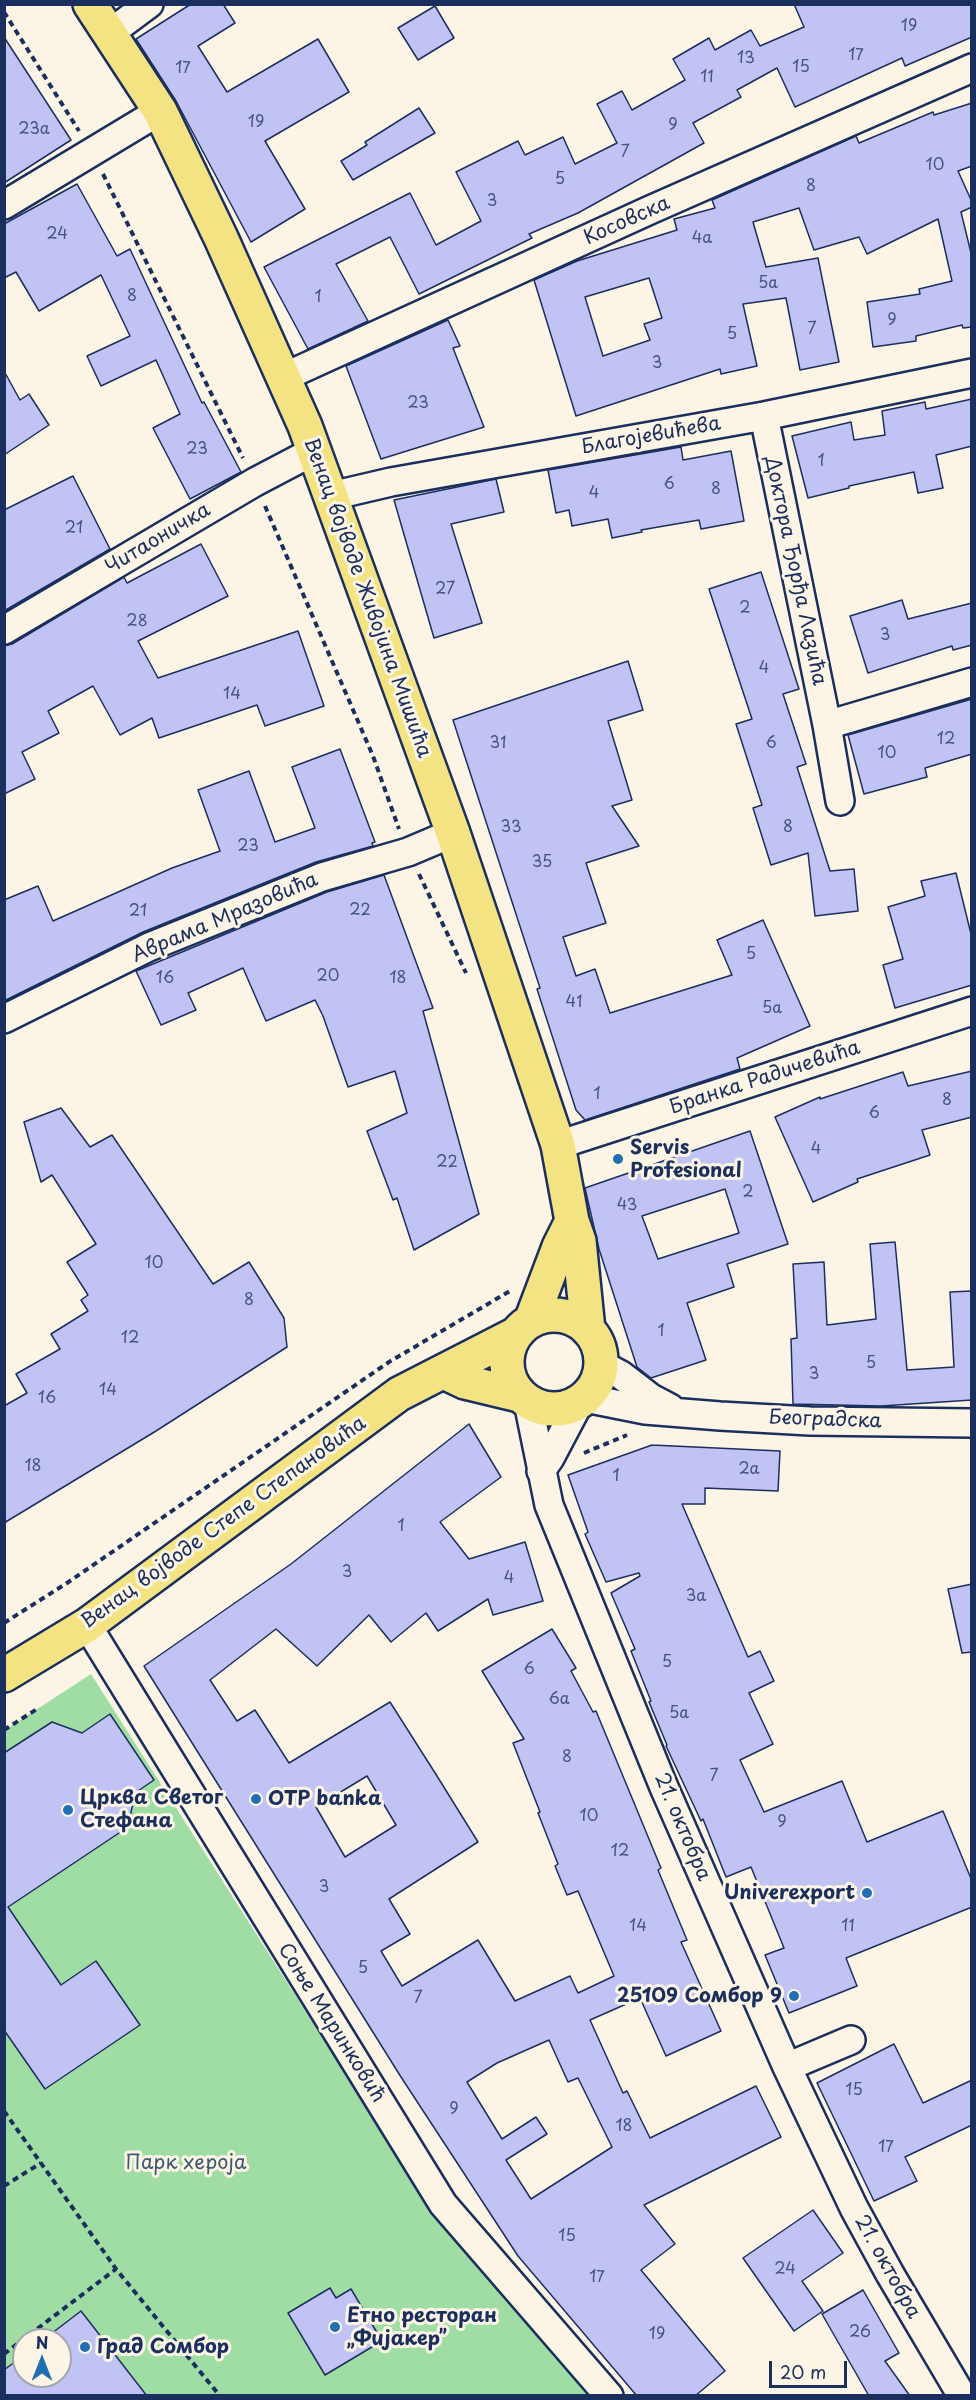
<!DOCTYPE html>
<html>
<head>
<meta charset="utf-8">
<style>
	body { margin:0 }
	#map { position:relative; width:976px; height:2400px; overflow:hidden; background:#fcf5e5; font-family:"Playpen Sans",sans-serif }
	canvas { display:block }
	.frame { position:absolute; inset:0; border:6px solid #1b2f5e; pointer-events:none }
	.north { position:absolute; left:12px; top:2328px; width:60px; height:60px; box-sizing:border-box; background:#fcf5e5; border:2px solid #a2a6af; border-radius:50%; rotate:0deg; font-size:16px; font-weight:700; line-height:24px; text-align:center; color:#1b2f5e }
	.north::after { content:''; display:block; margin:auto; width:21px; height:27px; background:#1f6fb2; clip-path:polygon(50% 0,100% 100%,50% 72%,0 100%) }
	.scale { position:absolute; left:769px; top:2361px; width:78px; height:27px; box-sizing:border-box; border:3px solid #1b2f5e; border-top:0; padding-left:8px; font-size:18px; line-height:21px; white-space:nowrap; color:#1b2f5e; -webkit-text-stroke:4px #fcf5e5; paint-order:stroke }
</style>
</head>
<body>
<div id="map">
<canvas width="976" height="2400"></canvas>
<div class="frame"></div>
<div class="north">N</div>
<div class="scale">20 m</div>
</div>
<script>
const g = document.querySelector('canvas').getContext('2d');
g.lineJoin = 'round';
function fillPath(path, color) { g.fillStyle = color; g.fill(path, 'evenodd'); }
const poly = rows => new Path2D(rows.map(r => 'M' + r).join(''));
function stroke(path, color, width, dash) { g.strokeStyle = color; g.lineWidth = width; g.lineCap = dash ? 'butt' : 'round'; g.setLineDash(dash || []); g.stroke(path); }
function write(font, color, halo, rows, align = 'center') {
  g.font = font + ' "Playpen Sans",sans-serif'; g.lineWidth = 6; g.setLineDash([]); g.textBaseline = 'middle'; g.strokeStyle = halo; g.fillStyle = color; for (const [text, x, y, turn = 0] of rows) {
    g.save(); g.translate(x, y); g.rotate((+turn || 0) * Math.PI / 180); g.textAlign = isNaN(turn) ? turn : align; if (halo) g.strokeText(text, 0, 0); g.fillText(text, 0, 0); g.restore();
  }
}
fillPath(poly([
	[91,1674,419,2190,591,2395,147,2395,81,2311,43,2340,24,2340,24,2355,5,2370,5,1730]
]), '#a0dda4');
const building = poly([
	[191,4,223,4,235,23,198,46,227,92,318,39,349,92,265,141,305,209,251,242,176,101,136,39,191,4],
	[794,4,972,4,972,37,905,66,902,58,795,107,777,68,737,90,741,97,693,123,704,143,578,213,529,234,532,238,419,294,390,237,336,264,368,321,308,349,264,267,410,193,436,245,481,221,456,172,518,141,525,155,563,137,575,164,617,143,597,104,622,91,632,110,685,80,673,59,709,38,715,50,751,30,760,46,804,27,794,4],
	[435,6,454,38,418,60,398,28,435,6],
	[4,37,71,140,4,183,4,37],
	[972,103,972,166,958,171,972,202,972,207,961,212,972,257,972,327,963,328,962,325,916,336,916,341,873,347,867,302,920,294,919,289,952,281,938,219,867,254,859,237,814,250,799,208,753,222,766,267,818,258,839,362,800,370,786,298,743,304,757,366,721,374,720,369,576,416,534,280,577,261,677,230,674,219,715,208,712,200,856,136,859,143,933,112,934,115,972,103],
	[649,278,662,318,644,324,650,340,603,356,585,297,649,278],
	[419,108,435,133,353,180,341,161,367,145,365,142,419,108],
	[77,184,117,256,130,249,202,403,204,402,241,472,190,499,153,428,180,414,156,360,101,386,87,356,130,336,101,275,39,311,16,272,4,278,4,224,77,184],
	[448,320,460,346,453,348,484,427,381,459,346,366,448,320],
	[4,371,20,400,29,394,49,425,4,455,4,371],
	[972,399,972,446,936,455,943,488,918,493,914,472,849,486,849,488,808,498,792,436,851,422,854,440,885,435,882,411,925,402,926,409,972,399],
	[681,447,683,460,731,451,744,521,701,529,699,520,641,530,642,532,612,538,608,519,572,526,569,510,556,513,548,470,681,447],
	[73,476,110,549,4,611,4,510,73,476],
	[496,479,504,512,451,524,482,623,434,638,394,500,496,479],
	[201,544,228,596,138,641,158,678,298,631,324,706,265,726,257,705,159,738,152,718,120,735,93,686,48,711,59,733,22,752,35,779,4,794,4,646,12,644,124,577,127,583,201,544],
	[761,572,799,689,783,694,806,764,797,767,830,871,854,869,858,911,815,916,808,853,771,865,753,808,762,805,736,724,752,719,709,589,761,572],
	[902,600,908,619,972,603,972,645,953,650,952,646,868,673,850,616,902,600],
	[628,661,643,710,608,721,632,800,612,806,639,846,586,863,606,923,563,937,576,976,595,969,610,1013,732,975,717,940,763,920,810,1026,737,1058,740,1069,585,1120,576,1110,537,989,540,988,453,720,628,661],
	[972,699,972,754,925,768,927,777,864,794,848,735,972,699],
	[340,749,375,842,372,843,373,846,316,862,143,932,4,1001,4,900,38,886,53,921,172,868,220,851,198,790,249,771,275,842,315,828,292,767,340,749],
	[956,873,972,938,972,985,895,1008,883,965,903,959,888,907,925,896,921,881,956,873],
	[384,875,433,1008,423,1011,479,1214,414,1250,397,1198,393,1200,367,1131,407,1113,395,1071,348,1087,323,1016,315,1000,266,1021,243,968,188,993,196,1010,161,1025,136,971,327,892,384,875],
	[972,1071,972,1117,922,1130,930,1155,857,1179,858,1182,813,1202,775,1117,820,1097,820,1099,903,1072,908,1086,972,1071],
	[61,1108,90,1147,112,1135,213,1284,249,1262,284,1318,287,1347,156,1431,4,1523,4,1406,27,1393,16,1374,60,1349,51,1334,88,1311,81,1300,88,1295,67,1262,96,1244,52,1175,41,1182,24,1122,61,1108],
	[750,1131,788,1244,727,1264,734,1287,687,1303,706,1360,651,1378,637,1367,599,1249,585,1188,750,1131],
	[725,1189,739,1233,658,1259,642,1216,725,1189],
	[895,1242,907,1370,954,1367,950,1292,972,1291,972,1400,881,1406,793,1404,791,1339,797,1338,793,1264,824,1262,827,1325,876,1319,870,1244,895,1242],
	[469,1424,501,1477,440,1522,469,1559,525,1542,543,1601,493,1615,488,1599,438,1631,426,1613,391,1642,369,1615,317,1666,276,1629,210,1680,237,1721,255,1710,289,1763,390,1702,437,1776,478,1842,389,1899,410,1934,381,1951,402,1986,478,1940,515,2001,570,1976,578,1993,614,1976,578,1891,567,1895,555,1866,558,1864,538,1813,540,1812,513,1743,524,1739,482,1671,552,1629,576,1668,571,1671,593,1712,596,1711,661,1868,658,1870,687,1940,681,1942,721,2031,666,2056,640,1998,590,2020,623,2093,627,2091,650,2138,756,2086,781,2137,644,2205,675,2244,641,2270,725,2371,695,2396,637,2396,518,2256,401,2077,144,1666,291,1564,469,1424],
	[367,1776,396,1825,345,1857,316,1807,367,1776],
	[549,2040,568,2082,578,2078,612,2147,531,2199,506,2160,547,2134,536,2117,502,2139,467,2082,497,2063,549,2040],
	[652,1445,780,1451,778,1491,705,1488,705,1504,682,1504,748,1657,760,1651,774,1681,749,1693,773,1744,740,1760,764,1812,842,1781,867,1842,943,1811,972,1881,972,1907,846,1958,857,1986,789,2013,765,1955,784,1948,751,1867,726,1877,703,1819,701,1821,666,1746,667,1745,649,1702,651,1701,631,1651,635,1649,611,1593,640,1576,639,1573,606,1582,585,1534,588,1532,568,1475,652,1445],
	[972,1584,972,1652,962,1653,948,1589,972,1584],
	[110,1714,154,1780,135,1793,128,1827,8,1907,61,1985,96,1961,140,2025,45,2089,4,2030,4,1753,52,1722,82,1733,110,1714],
	[894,2044,923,2103,972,2080,972,2125,905,2157,917,2181,874,2201,817,2083,894,2044],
	[813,2210,843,2253,802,2281,823,2311,794,2331,743,2258,813,2210],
	[330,2288,336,2298,351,2289,382,2341,325,2375,288,2313,330,2288],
	[863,2290,899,2353,885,2361,910,2396,869,2396,822,2314,863,2290],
	[81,2311,147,2396,4,2396,4,2370,24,2355,24,2376,60,2376,60,2340,43,2340,81,2311]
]);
fillPath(building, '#c2c3f5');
stroke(building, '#1b2f5e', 1.5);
const minor = poly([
	[110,33,149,4],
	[4,205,160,111],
	[284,377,650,210,972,68],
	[764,416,827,725,972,682],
	[331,496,391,482,764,416,972,373],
	[4,630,255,482,314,451],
	[827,725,840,801],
	[4,1019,149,947,322,877,408,852,453,833],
	[558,1145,972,1011],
	[602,1365,621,1375,651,1398,670,1408],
	[585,1398,645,1410,720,1416,810,1421,972,1423],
	[528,1402,549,1505,663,1785,787,2067,854,2208,890,2274,962,2396],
	[541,1471,550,1458,579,1403],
	[87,1625,443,2204,609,2396],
	[787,2067,851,2040]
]);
const major = poly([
	[90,4,160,111,221,238,305,426,453,833,558,1145,572,1221,579,1241,588,1330],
	'507 1362a47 47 0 1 1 94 0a47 47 0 1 1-94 0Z',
	[531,1321,559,1247,572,1221],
	[444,1372,465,1382,519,1395],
	[4,1675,87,1625,399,1394,516,1334]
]);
stroke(minor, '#1b2f5e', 32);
stroke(major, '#1b2f5e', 38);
stroke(poly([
	[4,12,79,131],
	[103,174,243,458],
	[265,506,373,756,399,829],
	[419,874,466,973],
	[584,1453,627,1435],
	[4,1623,67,1583,389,1362,510,1291],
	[4,1730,37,1709],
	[4,2111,116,2269,220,2396],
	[4,2186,41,2163],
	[4,2354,116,2269]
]), '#1b2f5e', 4, [6, 4.5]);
stroke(minor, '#fcf5e5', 27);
stroke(major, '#f4e382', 33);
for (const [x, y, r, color] of [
	[618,1159,6,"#1f6fb2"],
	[256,1799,6,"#1f6fb2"],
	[68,1810,6,"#1f6fb2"],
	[867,1893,6,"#1f6fb2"],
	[794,1996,6,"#1f6fb2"],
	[335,2327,6,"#1f6fb2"],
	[85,2347,6,"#1f6fb2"]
]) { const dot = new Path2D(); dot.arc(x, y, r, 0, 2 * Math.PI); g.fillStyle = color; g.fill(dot); stroke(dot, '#fcf5e5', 2); }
write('16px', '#455484', null, [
	["19",909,27],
	["17",856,56],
	["13",746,59],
	["15",801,68],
	["17",183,69],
	["11",707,78],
	["19",256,123],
	["9",673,126],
	["23a",34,130],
	["7",625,153],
	["10",935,166],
	["5",560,180],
	["8",811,187],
	["3",492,202],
	["24",57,235],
	["4a",702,239],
	["5a",768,284],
	["8",132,297],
	["1",318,298],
	["9",892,321],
	["7",812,330],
	["5",732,335],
	["3",657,364],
	["23",418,404],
	["23",197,450],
	["1",821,462],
	["6",669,485],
	["8",716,490],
	["4",594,494],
	["21",74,529],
	["27",445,590],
	["2",745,609],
	["28",137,622],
	["3",885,636],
	["4",764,669],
	["14",232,695],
	["12",946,740],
	["31",498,744],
	["6",771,744],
	["10",887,754],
	["33",511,828],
	["8",788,828],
	["23",248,847],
	["35",542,863],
	["22",360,911],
	["21",138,912],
	["5",751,955],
	["20",328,977],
	["16",165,979],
	["18",398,979],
	["41",574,1003],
	["5a",772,1009],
	["1",597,1095],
	["8",947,1101],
	["6",874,1114],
	["4",816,1150],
	["22",447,1163],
	["2",748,1193],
	["43",627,1206],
	["10",154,1264],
	["8",249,1301],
	["1",661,1332],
	["12",130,1339],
	["5",871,1364],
	["3",814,1375],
	["14",108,1391],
	["16",47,1399],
	["18",33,1467],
	["2a",749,1470],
	["1",616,1477],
	["1",401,1527],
	["3",347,1573],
	["4",509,1579],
	["3a",696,1597],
	["5",667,1663],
	["6",529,1670],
	["6a",559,1700],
	["5a",679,1714],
	["8",567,1758],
	["7",714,1777],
	["10",589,1817],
	["9",782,1823],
	["12",620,1852],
	["3",324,1888],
	["14",638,1927],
	["11",848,1927],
	["5",363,1969],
	["7",418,1999],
	["15",854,2091],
	["9",454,2110],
	["18",624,2127],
	["17",886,2148],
	["15",567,2237],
	["24",785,2270],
	["17",597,2278],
	["26",860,2333],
	["19",657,2335]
]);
write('20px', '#1b2f5e', '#fcf5e5', [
	["Косовска",627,221,-24],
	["Благојевићева",651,436,-10],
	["Читаоничка",158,539,-31],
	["Доктора Ђорђа Лазића",795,571,78],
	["Венац војводе Живојина Мишића",367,598,70],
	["Аврама Мразовића",225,918,-23],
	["Бранка Радичевића",765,1078,-18],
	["Београдска",825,1420,2],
	["Венац војводе Степе Степановића",224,1523,-36],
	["21. октобра",682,1827,67],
	["Соње Маринковић",331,2023,58],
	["21. октобра",887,2267,61]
]);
write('bold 20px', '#1b2f5e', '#fcf5e5', [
	["Servis",630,1148],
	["Profesional",630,1171],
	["Црква Светог",80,1798],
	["Стефана",80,1821],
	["OTP banka",268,1799],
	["Univerexport",855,1893,"right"],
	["25109 Сомбор 9",782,1996,"right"],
	["Етно ресторан",347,2316],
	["„Фијакер”",347,2339],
	["Град Сомбор",97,2347]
], 'left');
write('20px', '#3c5a70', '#fcf5e5', [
	["Парк хероја",186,2163]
]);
</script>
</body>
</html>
